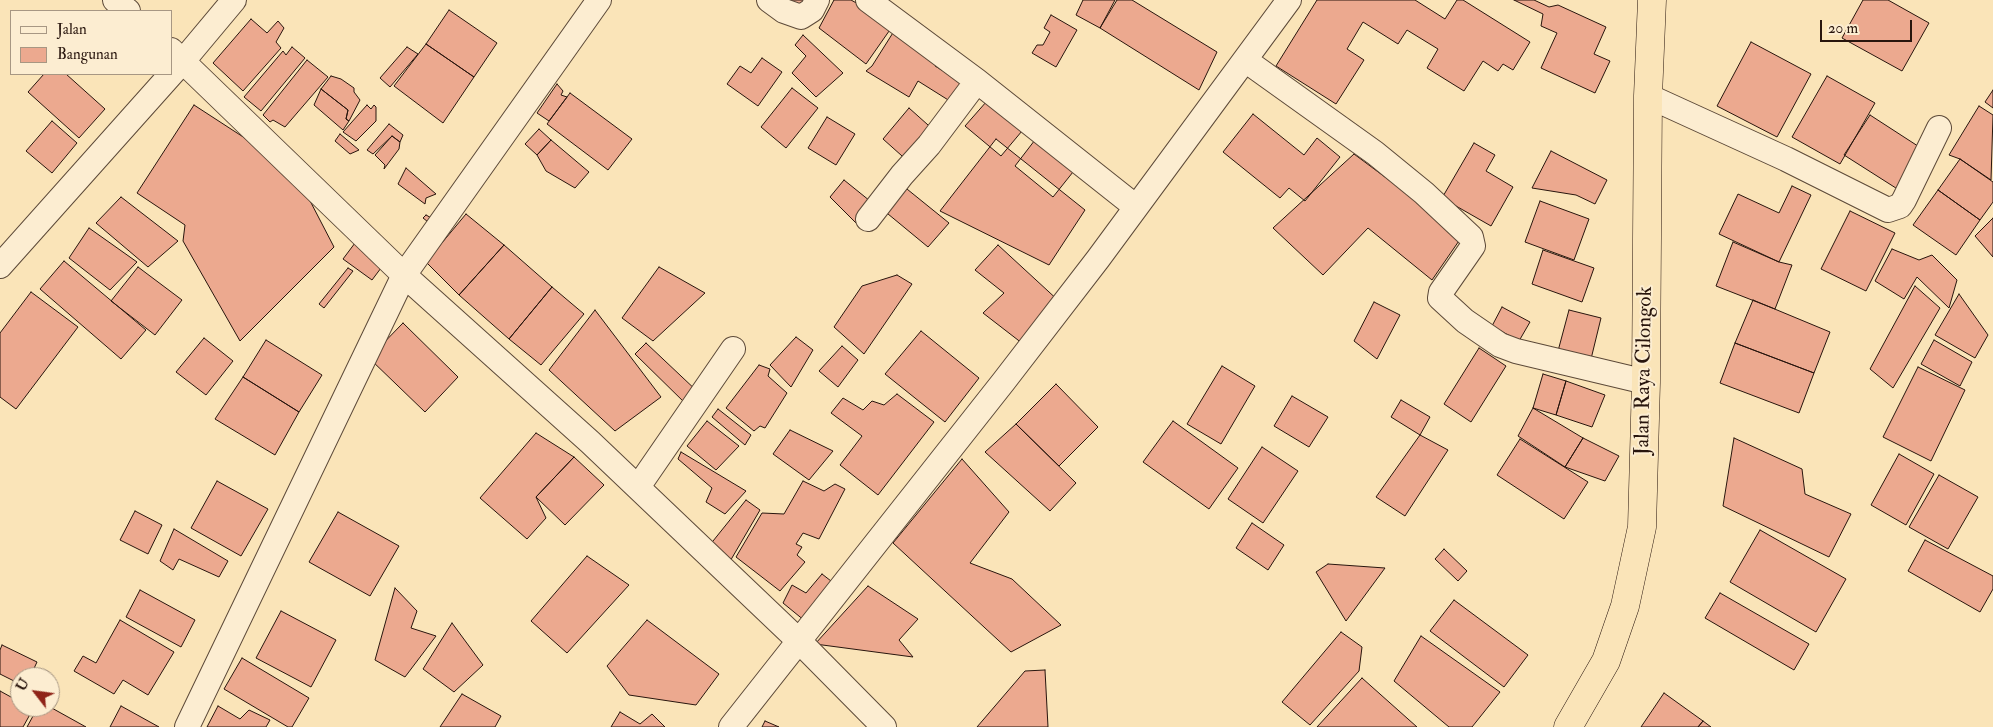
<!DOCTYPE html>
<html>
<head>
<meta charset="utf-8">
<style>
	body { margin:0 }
	#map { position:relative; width:1993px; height:727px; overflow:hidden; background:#fae4b8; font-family:"IM FELL Double Pica",serif }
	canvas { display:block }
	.legend { position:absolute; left:10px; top:10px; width:162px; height:65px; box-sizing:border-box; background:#fcedd1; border:1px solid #a79783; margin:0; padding:6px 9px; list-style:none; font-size:15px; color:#28150d }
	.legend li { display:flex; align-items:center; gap:10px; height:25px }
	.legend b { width:25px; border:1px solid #a79783 }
	.north { position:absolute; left:10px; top:667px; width:50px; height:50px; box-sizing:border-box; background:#fcedd1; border:1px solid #a79783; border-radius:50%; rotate:300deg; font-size:14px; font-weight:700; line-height:20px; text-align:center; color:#28150d }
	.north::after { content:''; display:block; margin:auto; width:18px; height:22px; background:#8f2418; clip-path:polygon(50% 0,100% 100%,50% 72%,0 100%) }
	.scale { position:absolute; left:1820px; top:20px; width:92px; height:22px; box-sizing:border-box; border:2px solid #28150d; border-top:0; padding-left:6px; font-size:15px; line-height:18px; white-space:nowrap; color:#28150d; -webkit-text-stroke:4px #fcedd1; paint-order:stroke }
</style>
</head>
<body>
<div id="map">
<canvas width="1993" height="727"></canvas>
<ul class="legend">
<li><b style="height:6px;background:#fcedd1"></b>Jalan</li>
<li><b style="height:14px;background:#eca98f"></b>Bangunan</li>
</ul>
<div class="north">U</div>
<div class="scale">20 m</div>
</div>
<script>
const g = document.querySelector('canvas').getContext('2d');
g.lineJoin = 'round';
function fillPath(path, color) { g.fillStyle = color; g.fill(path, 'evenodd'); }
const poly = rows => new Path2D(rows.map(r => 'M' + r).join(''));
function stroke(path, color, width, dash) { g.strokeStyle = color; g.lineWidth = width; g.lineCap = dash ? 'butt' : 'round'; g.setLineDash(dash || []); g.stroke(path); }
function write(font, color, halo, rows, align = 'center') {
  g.font = font + ' "IM FELL Double Pica",serif'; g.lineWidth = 4; g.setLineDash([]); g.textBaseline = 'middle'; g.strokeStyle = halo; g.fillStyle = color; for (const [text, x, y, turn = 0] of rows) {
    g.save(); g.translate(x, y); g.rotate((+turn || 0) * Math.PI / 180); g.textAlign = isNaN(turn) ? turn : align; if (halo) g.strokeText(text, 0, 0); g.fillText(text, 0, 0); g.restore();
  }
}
const building = poly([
	[787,0,804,0,800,7,787,0],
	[834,0,851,0,894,24,866,64,819,28,834,0],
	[1083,0,1115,0,1100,28,1076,15,1083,0],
	[1117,0,1132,0,1217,52,1199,90,1100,28,1117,0],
	[1317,0,1415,0,1445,19,1457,0,1463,0,1530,42,1513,70,1503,64,1498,71,1483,61,1464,91,1427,68,1438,49,1407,30,1398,44,1363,22,1347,49,1364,60,1336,104,1276,66,1317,0],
	[1514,0,1534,0,1549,7,1558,5,1606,27,1594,54,1610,61,1595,93,1541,68,1557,33,1541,26,1543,14,1514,0],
	[1863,0,1888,0,1929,23,1902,71,1842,38,1863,0],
	[449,10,497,43,474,77,426,44,449,10],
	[1051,15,1077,30,1056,67,1032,53,1037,45,1043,45,1050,32,1044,28,1051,15],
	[251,19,267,33,278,21,284,28,276,42,281,48,243,91,213,63,251,19],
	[896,28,941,56,935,66,965,84,953,103,918,81,909,97,866,71,872,66,896,28],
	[803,35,843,73,816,97,792,73,806,56,795,45,803,35],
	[1751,42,1811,74,1777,137,1717,106,1751,42],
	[426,44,474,77,443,123,394,86,426,44],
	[292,47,305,58,261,111,244,97,283,51,286,55,292,47],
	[407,47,418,54,390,87,380,78,407,47],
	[762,58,782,72,758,106,727,84,740,66,751,73,762,58],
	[307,60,328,77,285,127,273,120,270,122,263,115,307,60],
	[44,74,66,74,105,109,79,138,28,92,44,74],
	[331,76,341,79,354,88,354,92,360,100,349,121,346,119,348,110,321,89,331,76],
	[1827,76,1875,103,1840,164,1792,137,1827,76],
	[557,84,563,91,561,95,567,97,549,121,537,113,557,84],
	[792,88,818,108,786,148,761,127,792,88],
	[321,89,348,110,346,119,349,121,343,130,314,105,321,89],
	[1993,90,1993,108,1985,102,1993,90],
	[570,93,632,139,608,170,547,124,570,93],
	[987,101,1022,131,1001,156,965,126,987,101],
	[194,105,294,170,334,247,240,341,183,241,185,225,137,193,194,105],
	[367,105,371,109,374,105,376,107,376,121,356,141,343,132,367,105],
	[1979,106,1993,115,1991,180,1960,159,1949,155,1979,106],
	[909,108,937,133,911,164,883,139,909,108],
	[1253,114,1304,155,1317,138,1340,157,1305,201,1289,188,1280,198,1223,152,1253,114],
	[1870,115,1924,150,1899,190,1844,155,1870,115],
	[827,117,855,134,836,165,808,148,827,117],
	[52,121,77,143,52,173,26,151,52,121],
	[389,124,403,135,400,142,392,136,373,154,367,150,389,124],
	[539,129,551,140,537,155,525,144,539,129],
	[340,134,359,150,350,154,335,141,340,134],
	[392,136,400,142,399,149,384,169,385,165,375,155,392,136],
	[1038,136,1077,167,1053,197,1015,166,1038,136],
	[996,139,1085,210,1049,265,940,211,996,139],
	[551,140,589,172,575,188,546,171,537,155,551,140],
	[1474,143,1495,155,1486,171,1513,187,1491,226,1442,198,1474,143],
	[1551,151,1607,180,1595,204,1576,195,1532,188,1551,151],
	[1354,154,1463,235,1432,280,1368,228,1323,275,1273,228,1354,154],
	[1960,159,1993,182,1993,202,1980,220,1938,190,1960,159],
	[406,168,436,194,426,198,425,204,398,184,406,168],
	[844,180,875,205,859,226,830,197,844,180],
	[902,185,949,223,928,247,882,209,902,185],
	[1792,186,1811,195,1779,262,1719,234,1738,194,1779,213,1792,186],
	[1938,190,1980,220,1956,255,1913,225,1938,190],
	[121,197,178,241,148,267,96,223,121,197],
	[1540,201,1589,219,1574,260,1525,242,1540,201],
	[1850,211,1895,233,1866,291,1821,269,1850,211],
	[466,214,504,245,459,295,426,262,466,214],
	[426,215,435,220,432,225,423,218,426,215],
	[1993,218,1993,257,1975,236,1993,218],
	[89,228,137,262,110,290,69,258,89,228],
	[358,239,387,260,372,280,343,259,358,239],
	[1733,242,1779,262,1792,265,1775,309,1716,286,1733,242],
	[504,245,552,287,509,339,459,295,504,245],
	[998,245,1061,303,1027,347,983,313,1004,293,975,270,998,245],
	[1892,249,1919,260,1932,255,1957,280,1949,308,1917,277,1904,299,1875,281,1892,249],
	[1543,250,1594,268,1582,302,1532,284,1543,250],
	[64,261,146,330,121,359,40,289,64,261],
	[138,267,182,300,155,335,111,301,138,267],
	[659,267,705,293,653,341,622,318,659,267],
	[348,268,353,271,324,308,319,304,348,268],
	[897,275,912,284,864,354,834,327,862,286,897,275],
	[1915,286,1940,308,1893,388,1870,369,1915,286],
	[552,287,584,314,541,365,509,339,552,287],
	[31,292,78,327,16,409,0,397,0,333,31,292],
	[1959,294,1988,335,1975,358,1935,335,1959,294],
	[1753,300,1830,332,1814,373,1735,343,1753,300],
	[1374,302,1400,315,1377,359,1354,341,1374,302],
	[1502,307,1530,322,1519,341,1492,326,1502,307],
	[595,310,661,397,615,431,549,370,595,310],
	[1569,310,1601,318,1591,359,1558,351,1569,310],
	[403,323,458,377,425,412,369,358,403,323],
	[921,331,979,378,945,422,885,374,921,331],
	[796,337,813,350,791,387,770,365,796,337],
	[204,338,233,361,206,395,176,372,204,338],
	[266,340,322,375,299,412,243,377,266,340],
	[1934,340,1972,362,1960,386,1921,364,1934,340],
	[646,343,699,393,687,405,635,354,646,343],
	[1735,343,1814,373,1799,413,1720,383,1735,343],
	[842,346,858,360,838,387,819,371,842,346],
	[1479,348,1506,366,1471,422,1444,404,1479,348],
	[759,365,770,369,768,376,787,393,765,428,760,426,754,431,726,408,759,365],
	[1222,366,1255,386,1221,444,1187,424,1222,366],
	[1918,367,1965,390,1931,461,1883,437,1918,367],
	[1543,374,1566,381,1556,415,1533,408,1543,374],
	[243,377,299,412,275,455,215,419,243,377],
	[1566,381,1605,395,1592,427,1556,415,1566,381],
	[1056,384,1098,427,1059,466,1016,424,1056,384],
	[897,394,934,422,878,495,840,465,862,436,831,413,843,398,863,410,872,401,884,405,897,394],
	[1292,396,1328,417,1309,447,1274,426,1292,396],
	[1401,400,1430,417,1420,435,1391,417,1401,400],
	[1533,408,1583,438,1565,467,1518,436,1533,408],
	[718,409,751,435,745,445,712,417,718,409],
	[707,421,739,446,716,470,687,446,707,421],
	[1173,421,1238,468,1209,509,1143,462,1173,421],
	[1016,424,1076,483,1050,511,985,452,1016,424],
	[790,430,833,451,809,480,773,454,790,430],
	[536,433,574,457,536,497,546,518,527,539,480,498,536,433],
	[1420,435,1448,450,1405,516,1376,497,1420,435],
	[1583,438,1619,456,1605,481,1565,467,1583,438],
	[1734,438,1802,469,1805,494,1851,514,1829,557,1723,506,1734,438],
	[1520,439,1588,482,1564,519,1497,475,1520,439],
	[1262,447,1298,471,1263,523,1228,499,1262,447],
	[681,452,746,491,725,514,706,502,712,488,678,459,681,452],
	[1899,454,1934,474,1906,525,1871,505,1899,454],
	[574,457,604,485,565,525,536,497,574,457],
	[962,459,1009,512,970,563,1012,579,1061,625,1011,652,893,543,962,459],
	[1939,475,1978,497,1948,549,1909,527,1939,475],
	[217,481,268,509,241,556,191,528,217,481],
	[803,481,824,491,835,484,845,489,819,539,803,533,796,544,802,547,797,555,805,562,780,591,736,557,762,513,784,514,803,481],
	[746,500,760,510,729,563,709,546,746,500],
	[135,511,162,525,148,554,120,540,135,511],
	[338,512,399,546,370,596,309,562,338,512],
	[1252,523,1284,545,1268,570,1236,548,1252,523],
	[174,529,228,561,219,577,179,559,173,570,160,561,174,529],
	[1760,530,1846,579,1816,632,1730,582,1760,530],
	[1925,540,1993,576,1993,589,1980,612,1908,571,1925,540],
	[1444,549,1467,571,1458,581,1435,559,1444,549],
	[587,556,629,585,567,653,531,621,587,556],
	[1328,564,1385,568,1346,621,1316,572,1328,564],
	[822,574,831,581,805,621,783,603,792,585,806,593,822,574],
	[868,586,918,619,899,640,913,657,815,644,868,586],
	[395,588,417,611,411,628,436,636,405,677,375,660,395,588],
	[140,590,195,620,181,647,126,617,140,590],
	[1720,593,1809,644,1794,670,1705,618,1720,593],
	[1454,600,1528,655,1504,687,1430,631,1454,600],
	[281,611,336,640,311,687,256,658,281,611],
	[120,620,174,652,148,695,123,680,114,694,74,671,83,656,96,663,120,620],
	[647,620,719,674,696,705,629,695,607,666,647,620],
	[452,623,483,665,454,692,423,669,452,623],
	[1341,632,1362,647,1359,671,1310,725,1282,702,1341,632],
	[1421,636,1500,692,1472,727,1449,727,1394,681,1421,636],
	[2,645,37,662,30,677,20,677,20,684,0,674,0,650,2,645],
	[242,658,309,698,292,727,288,727,224,689,242,658],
	[1045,670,1048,727,977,727,1025,671,1045,670],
	[1362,678,1417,727,1317,727,1362,678],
	[0,691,20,702,20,707,33,709,23,727,0,727,0,691],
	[1664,693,1703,721,1698,727,1641,727,1664,693],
	[462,694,501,716,495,727,440,727,462,694],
	[121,706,159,727,110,727,121,706],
	[218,706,240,719,249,710,270,720,266,727,207,727,218,706],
	[38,707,50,707,86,727,27,727,38,707],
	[620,712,640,724,652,714,665,727,611,727,620,712],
	[765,721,779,727,762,727,765,721],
	[1703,721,1711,727,1698,727,1703,721]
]);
fillPath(building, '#eca98f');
stroke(building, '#28150d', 1);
const minor = poly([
	[115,0,128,11],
	[769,0,784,11,801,17,812,10,817,0],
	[868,0,977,81,1136,207],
	[171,50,404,275,590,442,799,641,884,727],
	[1245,60,1375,153,1424,193,1471,237,1473,246,1441,292,1440,298,1465,321,1500,345,1516,351,1646,382],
	[1648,96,1786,159,1888,210,1900,206,1904,200,1939,128],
	[868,219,902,175,929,145,977,81],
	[0,266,183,61,234,0],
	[638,487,733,349],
	[187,727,404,275,599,0],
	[731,727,1004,381,1098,259,1289,0]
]);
const trunk = poly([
	[1568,727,1606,661,1625,606,1642,527,1646,382,1648,96,1652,0]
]);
stroke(minor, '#5c4938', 26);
stroke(trunk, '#28150d', 29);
stroke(minor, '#fcedd1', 24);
stroke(trunk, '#fae4b8', 28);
write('21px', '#28150d', '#fcedd1', [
	["Jalan Raya Cilongok",1645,371,-89]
]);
</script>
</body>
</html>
